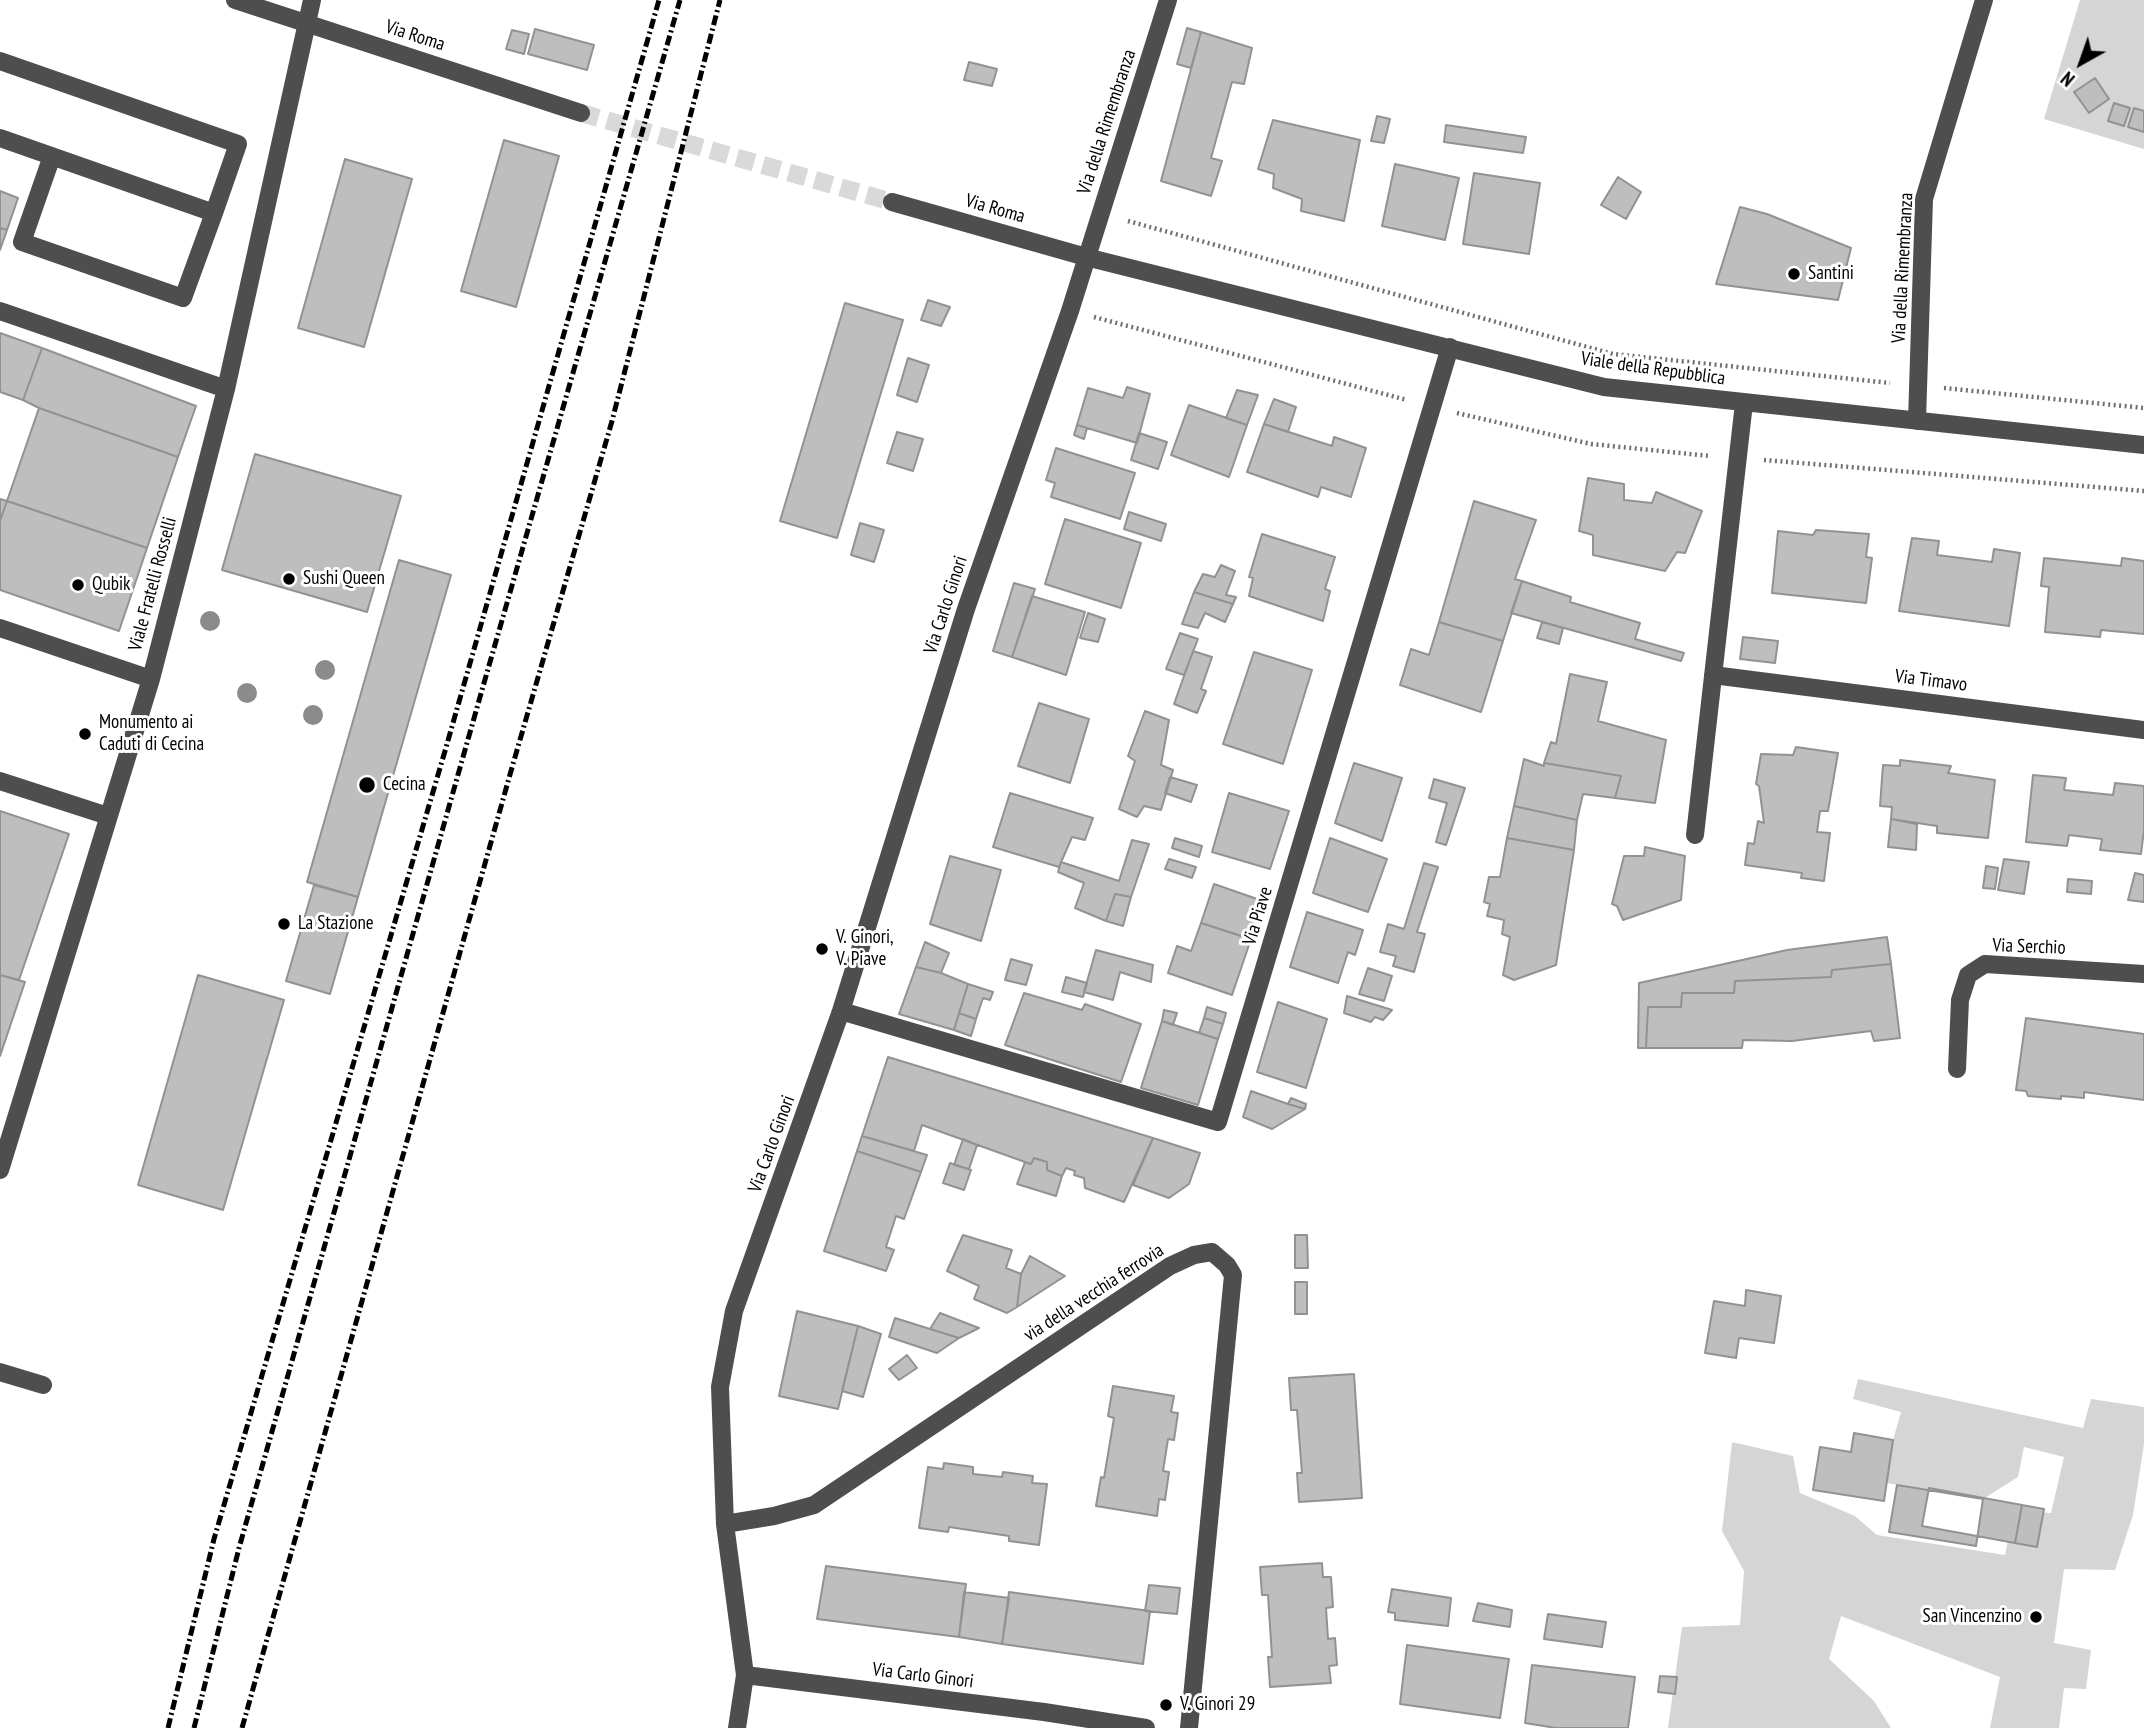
<!DOCTYPE html>
<html>
<head>
<meta charset="utf-8">
<style>
	body { margin:0 }
	#map { position:relative; width:2144px; height:1728px; overflow:hidden; background:#fff; font-family:"PT Sans Narrow",sans-serif }
	canvas { display:block }
	.north { position:absolute; left:2046px; top:28px; width:70px; height:70px; -webkit-text-stroke:5px #fff; paint-order:stroke; rotate:220deg; font-size:19px; font-weight:700; line-height:28px; text-align:center; color:#000 }
	.north::after { content:''; display:block; margin:auto; width:24px; height:32px; background:#000; clip-path:polygon(50% 0,100% 100%,50% 72%,0 100%) }
</style>
</head>
<body>
<div id="map">
<canvas width="2144" height="1728"></canvas>
<div class="north">N</div>
</div>
<script>
const g = document.querySelector('canvas').getContext('2d');
g.lineJoin = 'round';
function fillPath(path, color) { g.fillStyle = color; g.fill(path, 'evenodd'); }
const poly = rows => new Path2D(rows.map(r => 'M' + r).join(''));
function stroke(path, color, width, dash) { g.strokeStyle = color; g.lineWidth = width; g.lineCap = dash ? 'butt' : 'round'; g.setLineDash(dash || []); g.stroke(path); }
function write(font, color, halo, rows, align = 'center') {
  g.font = font + ' "PT Sans Narrow",sans-serif'; g.lineWidth = 6; g.setLineDash([]); g.textBaseline = 'middle'; g.strokeStyle = halo; g.fillStyle = color; for (const [text, x, y, turn = 0] of rows) {
    g.save(); g.translate(x, y); g.rotate((+turn || 0) * Math.PI / 180); g.textAlign = isNaN(turn) ? turn : align; if (halo) g.strokeText(text, 0, 0); g.fillText(text, 0, 0); g.restore();
  }
}
fillPath(poly([
	[2080,0,2144,0,2144,149,2044,119],
	[1858,1379,2083,1428,2091,1399,2144,1407,2144,1444,2133,1515,2115,1570,2064,1569,2054,1643,2091,1650,2086,1689,2064,1688,2059,1728,1990,1728,2000,1677,1841,1616,1829,1659,1874,1701,1891,1728,1668,1728,1682,1627,1740,1625,1744,1571,1722,1531,1732,1442,1793,1456,1800,1493,1855,1516,1877,1535,2005,1555,2014,1511,2051,1513,2064,1457,2024,1447,2018,1477,1983,1499,1887,1483,1893,1440,1901,1412,1853,1399]
]), '#d5d5d5');
const building = poly([
	[1187,28,1201,32,1191,68,1177,64,1187,28],
	[535,29,594,45,587,70,528,54,535,29],
	[512,30,529,34,524,54,506,49,512,30],
	[1201,32,1252,48,1244,84,1232,82,1219,129,1211,158,1222,161,1211,196,1161,181,1201,32],
	[969,62,997,69,992,86,964,80,969,62],
	[2095,78,2109,99,2089,113,2074,92,2095,78],
	[2114,103,2130,108,2124,126,2108,121,2114,103],
	[2134,108,2144,111,2144,132,2128,127,2134,108],
	[1377,116,1390,119,1384,143,1371,141,1377,116],
	[1273,120,1360,140,1344,221,1301,211,1302,199,1273,188,1274,174,1258,169,1273,120],
	[1446,125,1526,137,1523,153,1444,142,1446,125],
	[504,140,559,156,516,307,461,291,504,140],
	[345,159,412,179,364,347,298,328,345,159],
	[1395,164,1459,178,1445,240,1382,226,1395,164],
	[1474,173,1540,183,1529,254,1463,244,1474,173],
	[1618,177,1641,192,1626,219,1601,205,1618,177],
	[0,191,18,198,7,230,0,228,0,191],
	[1740,207,1767,214,1851,248,1838,300,1716,284,1740,207],
	[0,228,7,230,0,250,0,228],
	[928,300,950,307,941,326,921,320,928,300],
	[845,303,903,320,837,538,780,521,845,303],
	[0,333,42,348,23,400,0,392,0,333],
	[42,348,196,406,178,457,39,408,23,400,42,348],
	[908,358,929,365,917,402,897,395,908,358],
	[1127,387,1150,394,1137,443,1077,425,1088,388,1123,398,1127,387],
	[1237,390,1258,395,1247,425,1226,418,1237,390],
	[1274,399,1296,407,1288,432,1264,424,1274,399],
	[1189,405,1247,425,1229,477,1171,455,1189,405],
	[39,408,178,457,147,548,7,501,39,408],
	[1264,424,1332,446,1334,437,1366,448,1351,497,1321,487,1318,497,1247,472,1264,424],
	[1077,425,1087,428,1084,439,1074,435,1077,425],
	[897,432,923,439,913,471,887,463,897,432],
	[1139,433,1167,442,1158,469,1131,460,1139,433],
	[1056,448,1135,473,1120,519,1051,497,1055,483,1046,480,1056,448],
	[255,454,401,496,367,612,222,570,255,454],
	[1588,478,1624,484,1624,500,1652,503,1656,492,1702,511,1685,553,1677,552,1665,571,1593,555,1593,535,1579,531,1588,478],
	[0,499,7,501,0,521,0,499],
	[7,501,147,548,119,631,0,590,0,521,7,501],
	[1474,501,1536,520,1515,579,1522,581,1503,641,1439,622,1474,501],
	[1129,512,1166,524,1161,541,1124,529,1129,512],
	[1065,519,1141,543,1121,608,1045,584,1065,519],
	[860,523,884,530,874,562,851,555,860,523],
	[1816,530,1869,534,1866,557,1872,558,1866,603,1772,593,1778,531,1813,535,1816,530],
	[1262,534,1335,557,1325,589,1330,591,1323,621,1249,596,1253,578,1249,577,1262,534],
	[1912,538,1939,541,1937,555,1992,562,1994,549,2020,553,2009,626,1899,611,1912,538],
	[2044,558,2121,566,2122,558,2144,561,2144,634,2101,630,2100,637,2045,632,2049,587,2041,586,2044,558],
	[399,560,451,575,358,897,307,882,399,560],
	[1221,565,1235,571,1226,595,1236,597,1233,604,1194,592,1203,574,1215,577,1221,565],
	[1522,581,1571,597,1570,602,1640,623,1635,639,1684,653,1681,661,1511,613,1522,581],
	[1014,583,1035,589,1012,657,993,651,1014,583],
	[1194,592,1233,604,1225,622,1205,613,1198,628,1182,624,1194,592],
	[1032,596,1085,612,1066,675,1012,657,1032,596],
	[1088,613,1105,619,1098,642,1080,638,1088,613],
	[1439,622,1503,641,1481,712,1400,685,1411,649,1429,655,1439,622],
	[1542,622,1563,628,1559,644,1537,638,1542,622],
	[1180,633,1198,639,1184,675,1166,669,1180,633],
	[1743,637,1778,641,1775,663,1740,659,1743,637],
	[1193,651,1212,657,1201,689,1206,691,1197,713,1174,704,1193,651],
	[1254,652,1312,670,1283,764,1223,744,1254,652],
	[1570,674,1607,682,1598,721,1666,740,1655,803,1615,798,1621,776,1544,763,1551,742,1556,744,1570,674],
	[1039,703,1089,719,1070,783,1018,766,1039,703],
	[1145,711,1169,720,1161,765,1173,770,1161,810,1144,806,1137,817,1119,809,1135,761,1128,756,1145,711],
	[1796,747,1838,753,1828,811,1820,811,1817,832,1830,833,1824,881,1801,878,1802,873,1745,865,1748,843,1754,844,1758,821,1764,823,1759,786,1756,784,1761,754,1793,755,1796,747],
	[1524,759,1544,766,1544,763,1621,776,1615,798,1583,794,1577,820,1514,806,1524,759],
	[1900,760,1951,766,1948,773,1995,780,1988,838,1937,833,1937,826,1891,819,1892,807,1880,806,1883,765,1900,766,1900,760],
	[1354,763,1402,778,1382,841,1335,823,1354,763],
	[2033,775,2066,778,2064,790,2113,795,2115,783,2144,786,2144,830,2141,854,2100,850,2102,839,2069,835,2067,846,2026,842,2033,775],
	[1170,777,1197,785,1191,802,1165,793,1170,777],
	[1434,779,1465,788,1446,845,1436,842,1447,803,1429,798,1434,779],
	[1010,793,1093,818,1085,840,1072,837,1059,867,993,847,1010,793],
	[1229,793,1289,811,1270,869,1212,852,1229,793],
	[1514,806,1577,820,1574,850,1507,838,1514,806],
	[0,811,69,834,19,980,0,975,0,811],
	[1891,819,1917,824,1916,850,1888,847,1891,819],
	[1175,838,1202,846,1199,857,1172,848,1175,838],
	[1330,838,1387,859,1368,912,1313,893,1330,838],
	[1507,838,1574,850,1556,965,1514,980,1503,975,1510,937,1502,934,1504,920,1487,916,1490,904,1484,902,1489,877,1500,877,1507,838],
	[1132,840,1149,844,1131,897,1115,894,1106,921,1075,908,1084,883,1058,872,1061,862,1119,881,1132,840],
	[1645,847,1685,856,1681,900,1623,920,1617,906,1612,904,1624,856,1644,856,1645,847],
	[950,856,1001,870,981,941,930,924,950,856],
	[1169,859,1196,867,1192,878,1165,869,1169,859],
	[2004,859,2029,862,2024,894,1998,890,2004,859],
	[1424,863,1438,867,1417,932,1425,934,1414,972,1393,966,1396,956,1380,952,1388,924,1404,929,1424,863],
	[1986,866,1998,868,1995,889,1983,888,1986,866],
	[2135,873,2144,875,2144,902,2128,900,2135,873],
	[2068,879,2092,881,2091,894,2067,892,2068,879],
	[1214,884,1260,900,1247,938,1201,923,1214,884],
	[314,885,358,897,330,994,286,981,314,885],
	[1115,894,1131,897,1123,926,1106,921,1115,894],
	[1307,912,1363,930,1355,955,1348,952,1338,983,1290,967,1307,912],
	[1201,923,1251,939,1232,995,1168,973,1177,946,1191,951,1201,923],
	[1887,937,1891,964,1832,970,1831,977,1735,981,1734,993,1682,993,1681,1007,1648,1007,1646,1048,1638,1048,1639,983,1787,950,1887,937],
	[925,942,949,953,941,973,916,967,925,942],
	[1096,950,1153,965,1151,982,1120,972,1113,1000,1084,992,1096,950],
	[1011,959,1032,965,1026,985,1005,980,1011,959],
	[1891,964,1900,1038,1874,1041,1871,1031,1792,1041,1743,1040,1742,1048,1646,1048,1648,1007,1681,1007,1682,993,1734,993,1735,981,1831,977,1832,970,1891,964],
	[916,967,941,973,968,984,954,1030,899,1014,916,967],
	[1368,968,1392,976,1384,1001,1359,994,1368,968],
	[0,975,25,982,0,1056,0,975],
	[198,975,284,1000,223,1210,138,1185,198,975],
	[1066,977,1087,983,1083,997,1062,992,1066,977],
	[968,984,993,992,990,1000,983,998,976,1019,959,1013,968,984],
	[1024,993,1082,1010,1085,1004,1141,1024,1121,1082,1005,1045,1024,993],
	[1347,996,1392,1010,1383,1020,1375,1017,1371,1022,1344,1013,1347,996],
	[1278,1002,1327,1019,1306,1088,1257,1072,1278,1002],
	[1207,1007,1226,1013,1223,1024,1204,1018,1207,1007],
	[1164,1010,1177,1013,1173,1025,1162,1021,1164,1010],
	[959,1013,976,1019,971,1036,954,1030,959,1013],
	[1204,1018,1223,1024,1218,1039,1199,1033,1204,1018],
	[2026,1018,2144,1034,2144,1100,2084,1092,2084,1098,2061,1096,2061,1099,2028,1096,2026,1091,2016,1090,2026,1018],
	[1162,1021,1218,1039,1198,1105,1141,1088,1162,1021],
	[888,1057,1153,1138,1124,1202,1085,1188,1084,1178,1074,1175,1075,1171,1066,1168,1062,1176,1047,1170,1047,1162,1034,1158,1031,1164,1025,1162,922,1125,914,1151,862,1136,888,1057],
	[1251,1091,1288,1104,1305,1109,1272,1129,1243,1117,1251,1091],
	[1291,1098,1306,1104,1305,1109,1288,1104,1291,1098],
	[862,1136,927,1155,921,1172,857,1151,862,1136],
	[1153,1138,1200,1153,1189,1184,1169,1198,1133,1185,1153,1138],
	[963,1139,977,1145,969,1169,954,1165,963,1139],
	[857,1151,921,1172,904,1219,896,1216,886,1247,894,1250,886,1271,824,1251,857,1151],
	[1034,1158,1047,1162,1047,1170,1062,1176,1056,1196,1017,1184,1025,1162,1031,1164,1034,1158],
	[950,1163,971,1170,964,1190,943,1183,950,1163],
	[963,1235,1012,1250,1006,1268,1021,1274,1017,1307,1007,1313,974,1299,979,1286,947,1271,963,1235],
	[1295,1235,1307,1235,1308,1268,1295,1268,1295,1235],
	[1030,1256,1065,1276,1017,1307,1021,1274,1030,1256],
	[1295,1282,1307,1282,1307,1314,1295,1314,1295,1282],
	[1746,1290,1781,1296,1774,1343,1739,1338,1736,1358,1705,1353,1714,1301,1745,1306,1746,1290],
	[797,1311,858,1326,838,1409,779,1396,797,1311],
	[940,1313,979,1328,959,1338,930,1329,940,1313],
	[895,1318,930,1329,959,1338,937,1353,889,1337,895,1318],
	[858,1326,881,1334,863,1397,842,1391,858,1326],
	[907,1355,917,1368,899,1380,889,1369,907,1355],
	[1354,1374,1362,1498,1299,1502,1297,1473,1302,1473,1297,1410,1291,1410,1289,1378,1354,1374],
	[1113,1386,1174,1396,1171,1412,1178,1413,1174,1440,1168,1439,1163,1471,1169,1472,1165,1500,1159,1499,1157,1516,1096,1506,1101,1477,1104,1478,1114,1418,1108,1416,1113,1386],
	[1854,1433,1893,1440,1884,1501,1813,1490,1820,1447,1851,1452,1854,1433],
	[944,1463,973,1467,973,1474,1002,1477,1003,1472,1033,1476,1032,1483,1047,1484,1039,1545,1009,1541,1009,1536,949,1527,948,1532,919,1528,928,1467,943,1469,944,1463],
	[1897,1485,1983,1499,1976,1546,1889,1532,1897,1485],
	[1929,1488,2022,1505,2015,1543,1922,1526,1929,1488],
	[2022,1505,2044,1509,2037,1547,2015,1543,2022,1505],
	[1322,1563,1323,1577,1331,1577,1333,1607,1326,1608,1328,1639,1335,1638,1337,1665,1329,1666,1331,1683,1270,1687,1268,1657,1272,1657,1268,1595,1262,1595,1260,1567,1322,1563],
	[826,1566,966,1584,959,1637,817,1619,826,1566],
	[1149,1585,1180,1588,1177,1614,1145,1611,1149,1585],
	[1392,1589,1451,1598,1448,1626,1395,1620,1395,1613,1388,1612,1392,1589],
	[964,1592,1009,1598,1002,1644,959,1637,964,1592],
	[1009,1592,1150,1611,1143,1664,1002,1644,1009,1592],
	[1478,1603,1512,1610,1510,1627,1473,1621,1478,1603],
	[1548,1614,1606,1622,1602,1647,1544,1639,1548,1614],
	[1407,1645,1509,1659,1500,1718,1400,1704,1407,1645],
	[1532,1665,1635,1677,1628,1728,1556,1728,1525,1723,1532,1665],
	[1660,1676,1677,1677,1675,1694,1658,1692,1660,1676]
]);
fillPath(building, '#bebebe');
stroke(building, '#929292', 2);
stroke(poly([
	[581,113,892,202]
]), '#d9d9d9', 18, [18, 9]);
stroke(poly([
	[1128,221,1613,354,1890,383],
	[1094,317,1407,400],
	[1944,388,2144,408],
	[1457,413,1591,444,1710,456],
	[1764,460,2144,491]
]), '#707070', 4.5, [2, 3.5]);
stroke(poly([
	[235,0,581,113],
	[0,61,238,144,214,213,0,138],
	[52,156,22,242,183,298,214,213],
	[892,202,1086,257,1604,387,2144,445],
	[0,311,226,389],
	[1917,421,1924,199,1984,0],
	[0,628,151,679],
	[1713,675,2144,730],
	[0,781,108,816],
	[1695,835,1744,403],
	[841,1011,1218,1122,1450,347],
	[1957,1069,1960,1000,1968,975,1985,964,2144,974],
	[0,1170,151,679,226,389,312,0],
	[0,1372,43,1385],
	[725,1524,774,1516,814,1505,1170,1266,1194,1255,1212,1252,1227,1265,1233,1275,1189,1728],
	[745,1675,1044,1712,1146,1728],
	[737,1728,745,1675,725,1524,720,1387,734,1311,841,1011,966,609,1070,311,1168,0]
]), '#4e4e4e', 18);
stroke(poly([
	[168,1728,214,1539,445,751,659,0],
	[194,1728,239,1548,482,690,680,0],
	[242,1728,511,771,612,421,720,0]
]), '#000', 5, [10, 3.5, 2, 3.5]);
g.fillStyle = '#8b8b8b';
for (const [x, y] of [
	[210,621],
	[325,670],
	[247,693],
	[313,715]
]) { g.beginPath(); g.arc(x, y, 10, 0, 2 * Math.PI); g.fill(); }
for (const [x, y, r, color] of [
	[1794,274,7,"#000"],
	[289,579,7,"#000"],
	[78,585,7,"#000"],
	[85,734,7,"#000"],
	[367,785,9,"#000"],
	[284,924,7,"#000"],
	[822,949,7,"#000"],
	[2036,1617,7,"#000"],
	[1166,1705,7,"#000"]
]) { const dot = new Path2D(); dot.arc(x, y, r, 0, 2 * Math.PI); g.fillStyle = color; g.fill(dot); stroke(dot, '#fff', 2.5); }
write('19px', '#000', '#fff', [
	["Via Roma",415,36,18],
	["Via della Rimembranza",1107,122,-72],
	["Via Roma",995,209,16],
	["Via della Rimembranza",1903,268,-87],
	["Viale della Repubblica",1653,369,8],
	["Viale Fratelli Rosselli",153,584,-75],
	["Via Carlo Ginori",946,605,-72],
	["Via Timavo",1931,681,7],
	["Via Piave",1258,916,-73],
	["Via Serchio",2029,947,2],
	["Via Carlo Ginori",772,1144,-70],
	["via della vecchia ferrovia",1094,1293,-33],
	["Via Carlo Ginori",923,1676,7]
]);
write('19px', '#000', '#fff', [
	["Santini",1808,274],
	["Sushi Queen",303,579],
	["Qubik",92,585],
	["Monumento ai",99,723],
	["Caduti di Cecina",99,745],
	["Cecina",383,785],
	["La Stazione",298,924],
	["V. Ginori,",836,938],
	["V. Piave",836,960],
	["San Vincenzino",2022,1617,"right"],
	["V. Ginori 29",1180,1705]
], 'left');
</script>
</body>
</html>
